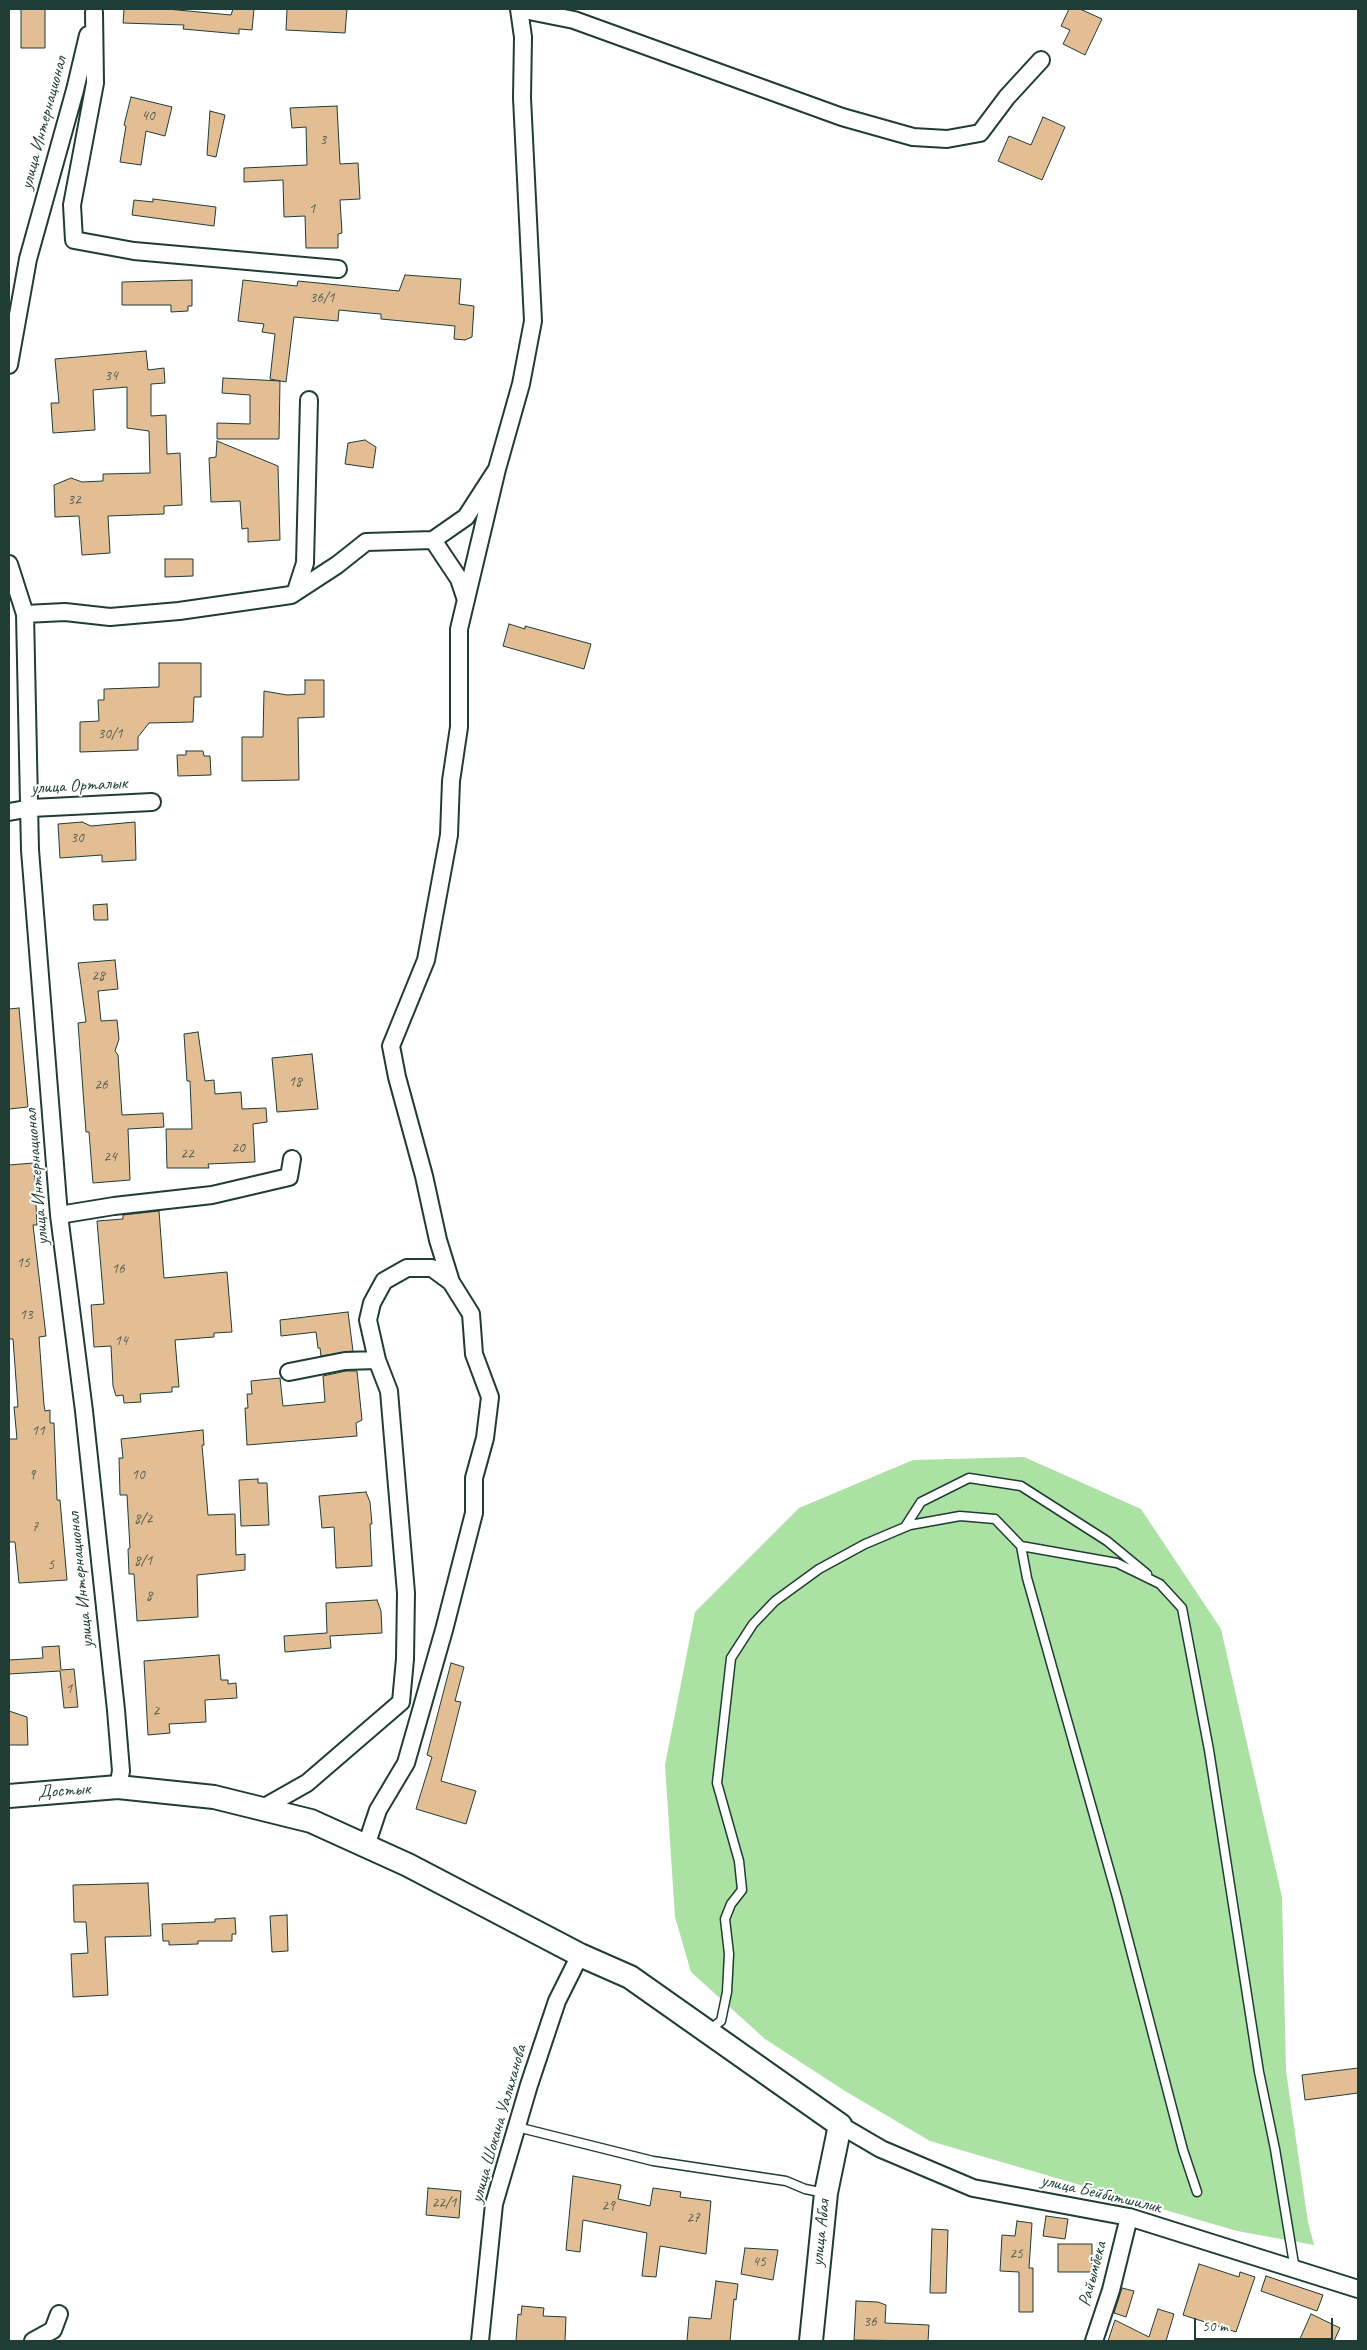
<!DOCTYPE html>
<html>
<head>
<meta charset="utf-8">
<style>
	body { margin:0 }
	#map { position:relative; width:1367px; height:2350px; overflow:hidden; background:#fff; font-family:Caveat,sans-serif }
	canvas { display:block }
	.frame { position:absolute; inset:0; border:10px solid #1f3d34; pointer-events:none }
	.scale { position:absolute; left:1194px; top:2318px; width:139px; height:22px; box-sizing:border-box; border:2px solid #1f3d34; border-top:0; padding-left:6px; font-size:15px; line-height:18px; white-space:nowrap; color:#1f3d34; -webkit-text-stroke:4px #fff; paint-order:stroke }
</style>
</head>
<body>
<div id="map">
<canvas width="1367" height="2350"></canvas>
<div class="frame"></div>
<div class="scale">50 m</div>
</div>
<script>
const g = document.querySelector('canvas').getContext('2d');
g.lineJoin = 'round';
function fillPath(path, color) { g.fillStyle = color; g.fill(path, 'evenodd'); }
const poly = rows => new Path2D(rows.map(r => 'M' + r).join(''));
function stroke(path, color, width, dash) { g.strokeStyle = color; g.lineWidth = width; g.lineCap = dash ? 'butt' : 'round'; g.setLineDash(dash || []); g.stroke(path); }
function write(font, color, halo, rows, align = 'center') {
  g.font = font + ' Caveat,sans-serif'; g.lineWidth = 4; g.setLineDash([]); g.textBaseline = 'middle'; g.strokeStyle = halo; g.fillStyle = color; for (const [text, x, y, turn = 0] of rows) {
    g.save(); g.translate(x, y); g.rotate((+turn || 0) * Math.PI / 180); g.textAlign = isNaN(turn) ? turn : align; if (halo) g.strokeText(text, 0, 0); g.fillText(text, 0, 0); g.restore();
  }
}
fillPath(poly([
	[1024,1457,1141,1509,1221,1629,1282,1897,1286,2071,1308,2222,1314,2245,1237,2231,930,2141,845,2091,765,2039,691,1972,675,1917,665,1765,695,1612,799,1508,913,1460]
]), '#abe1a3');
const building = poly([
	[21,9,45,9,45,48,21,48,21,9],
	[124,9,167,9,231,15,233,9,254,9,252,30,239,29,239,34,183,29,184,25,123,23,124,9],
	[287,9,347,9,345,33,286,30,287,9],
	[1069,9,1080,9,1102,19,1085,55,1063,44,1070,30,1061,26,1069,9],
	[131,97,172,107,165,136,146,131,141,165,120,162,126,126,124,125,131,97],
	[337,106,340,164,358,163,360,199,340,200,342,233,338,234,338,248,306,248,305,216,284,217,283,180,244,182,244,168,307,165,306,127,292,128,290,108,337,106],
	[210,111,225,115,216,157,207,155,210,111],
	[1043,117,1065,127,1042,180,998,161,1009,136,1031,145,1043,117],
	[153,199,216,207,214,226,132,215,134,200,153,202,153,199],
	[405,275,461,279,459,304,474,306,472,337,465,340,454,339,455,326,381,319,381,314,369,313,339,310,338,321,294,317,286,382,270,379,275,334,262,332,264,324,238,321,243,280,297,286,298,281,399,291,405,275],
	[192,280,192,306,188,306,188,311,171,312,171,305,122,305,122,282,192,280],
	[146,351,148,370,164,368,165,383,151,384,151,416,166,415,167,454,180,453,182,505,164,506,164,514,108,516,110,553,82,555,79,516,55,517,54,485,71,478,82,482,103,481,103,474,150,473,149,431,127,428,127,387,93,390,95,430,53,433,51,403,59,403,55,359,146,351],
	[223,378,280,381,279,439,217,439,217,423,250,424,250,395,222,393,223,378],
	[365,440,376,447,373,468,345,464,348,443,365,440],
	[217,441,278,466,280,540,248,542,248,528,242,529,240,501,211,502,209,458,216,457,217,441],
	[165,559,193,559,193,576,165,577,165,559],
	[509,624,525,629,525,626,591,644,584,669,503,646,509,624],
	[159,663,201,663,201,697,194,697,193,722,149,723,138,737,138,750,80,752,80,722,99,721,98,700,104,700,104,689,159,687,159,663],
	[305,680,324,680,324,717,298,718,299,780,242,781,242,737,263,737,264,691,287,695,305,694,305,680],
	[186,751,203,751,204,756,210,756,211,775,178,776,177,755,186,755,186,751],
	[82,822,91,826,135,822,136,860,102,862,102,855,60,858,58,824,82,822],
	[107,904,108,920,94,920,93,905,107,904],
	[115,960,118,989,98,991,101,1021,117,1020,119,1039,115,1051,118,1055,122,1115,163,1113,164,1127,128,1129,130,1180,93,1183,89,1132,86,1132,78,1023,86,1022,78,963,115,960],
	[19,1008,28,1107,9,1109,9,1009,19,1008],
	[198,1032,205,1081,214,1080,215,1094,241,1092,242,1109,266,1108,267,1122,253,1124,255,1162,208,1164,209,1168,167,1168,166,1129,192,1129,190,1081,187,1081,184,1034,198,1032],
	[312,1054,318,1109,277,1112,272,1058,312,1054],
	[34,1163,37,1225,33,1225,46,1336,39,1337,44,1405,45,1411,50,1410,50,1423,54,1423,57,1500,60,1500,67,1580,19,1583,15,1542,9,1542,9,1439,17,1439,14,1407,18,1407,13,1339,9,1339,9,1165,34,1163],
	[159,1211,164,1278,227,1272,232,1332,214,1333,214,1337,175,1340,179,1387,172,1387,172,1392,140,1394,141,1402,124,1403,123,1395,116,1396,113,1386,111,1346,94,1347,91,1305,104,1304,97,1221,123,1219,123,1215,159,1211],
	[348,1312,353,1351,321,1356,320,1348,318,1348,316,1332,281,1336,280,1320,348,1312],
	[346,1371,357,1371,362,1420,356,1423,357,1436,247,1445,245,1408,248,1408,247,1394,252,1394,251,1381,280,1378,283,1406,325,1402,323,1376,346,1371],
	[203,1430,204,1445,202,1445,208,1515,235,1514,236,1555,245,1554,245,1570,197,1575,198,1617,137,1621,134,1574,129,1574,128,1549,130,1548,127,1495,120,1495,119,1458,123,1458,121,1439,203,1430],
	[258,1479,258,1483,267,1483,269,1525,241,1526,239,1480,258,1479],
	[366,1492,370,1502,372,1524,370,1524,372,1566,336,1568,334,1527,322,1528,319,1496,366,1492],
	[377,1600,381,1611,382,1633,330,1636,331,1648,285,1652,284,1636,327,1633,326,1603,377,1600],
	[59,1646,61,1670,74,1669,78,1707,64,1708,60,1671,9,1674,9,1660,43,1658,42,1647,59,1646],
	[219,1655,221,1680,228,1680,228,1684,236,1683,237,1698,205,1700,206,1722,169,1724,170,1733,148,1735,144,1661,219,1655],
	[451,1663,464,1667,455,1701,461,1702,441,1781,476,1791,466,1824,416,1809,432,1757,427,1755,451,1663],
	[9,1711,27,1717,28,1745,9,1745,9,1711],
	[148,1883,151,1936,105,1937,108,1995,73,1997,71,1954,88,1953,86,1922,74,1922,73,1885,148,1883],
	[287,1915,288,1951,272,1952,270,1916,287,1915],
	[235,1918,236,1934,232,1934,232,1941,198,1941,198,1944,169,1945,169,1941,163,1941,162,1924,215,1922,215,1919,235,1918],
	[1358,2068,1358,2093,1305,2100,1302,2075,1358,2068],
	[573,2176,621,2185,618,2199,650,2206,653,2188,681,2192,680,2197,711,2201,706,2254,660,2246,656,2277,642,2276,647,2233,583,2220,580,2252,566,2250,573,2176],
	[428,2188,461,2191,459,2218,426,2215,428,2188],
	[1046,2216,1068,2219,1065,2239,1043,2236,1046,2216],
	[1017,2221,1032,2223,1029,2268,1033,2268,1033,2312,1019,2312,1019,2272,1000,2271,1002,2235,1015,2236,1017,2221],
	[932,2229,948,2230,946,2293,930,2293,932,2229],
	[1058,2244,1092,2244,1092,2272,1058,2272,1058,2244],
	[745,2248,778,2250,773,2280,741,2274,745,2248],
	[1199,2264,1239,2277,1240,2272,1255,2277,1236,2332,1183,2315,1199,2264],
	[1266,2276,1323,2295,1317,2311,1261,2291,1266,2276],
	[716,2281,738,2284,736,2300,734,2299,730,2341,687,2341,689,2317,711,2319,716,2281],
	[1122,2288,1134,2291,1126,2317,1114,2313,1122,2288],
	[856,2301,878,2302,886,2305,885,2323,929,2325,928,2341,854,2340,856,2301],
	[522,2306,544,2308,543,2316,566,2317,565,2341,516,2341,518,2314,521,2315,522,2306],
	[1158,2309,1174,2314,1166,2341,1108,2341,1115,2320,1149,2337,1158,2309],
	[1311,2314,1340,2328,1334,2341,1299,2341,1311,2314]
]);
fillPath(building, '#e3be94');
stroke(building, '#1f3d34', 1);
const lane = poly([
	[905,1527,921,1502,969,1478,1021,1486,1107,1541,1147,1574],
	[1021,1546,1117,1563,1160,1584,1182,1608,1209,1750,1259,2072,1275,2149,1295,2270],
	[709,2030,721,2021,727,1992,729,1954,725,1919,731,1904,742,1890,739,1861,717,1783,731,1658,753,1624,775,1601,819,1569,865,1544,910,1525,960,1516,995,1519,1021,1546,1027,1578,1117,1897,1183,2150,1197,2192],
	[517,2127,653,2161,786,2181,805,2189,825,2193]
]);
const street = poly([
	[519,9,574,20,842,117,913,137,947,139,980,133,1007,97,1041,60],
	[94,12,95,83,72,205,74,240,134,251,338,269],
	[9,365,28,259,75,90,88,35],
	[433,540,459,579,466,600],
	[9,564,25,614,30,850,59,1215,84,1411,116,1710,121,1771,118,1787],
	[296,591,305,563,309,400],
	[25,614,65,612,110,617,179,611,291,595,337,565,366,542,433,540,466,517,497,469,521,384,533,321,522,98,523,37,519,9],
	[9,812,31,808,152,802],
	[59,1215,114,1206,212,1195,289,1177,292,1159],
	[377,1360,368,1320,372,1303,384,1281,407,1268,432,1268,451,1282],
	[261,1809,307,1783,401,1702,405,1659,406,1593,389,1391,377,1360,345,1361,289,1372],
	[366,1846,378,1810,406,1763,444,1630,474,1513,474,1478,485,1438,490,1397,474,1354,471,1314,451,1282,438,1240,424,1176,397,1077,391,1046,426,960,449,835,451,781,459,727,459,629,497,469],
	[840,2125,881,2149,973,2188,1129,2217,1358,2289],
	[33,2341,53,2330,59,2314],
	[480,2341,494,2204,529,2085,557,2001,580,1955],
	[1094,2341,1111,2290,1129,2217]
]);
const secondary = poly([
	[9,1796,118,1787,214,1797,311,1821,408,1865,580,1955,630,1977,840,2125,826,2193,811,2341]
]);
stroke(lane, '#1f3d34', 11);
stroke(street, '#1f3d34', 20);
stroke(secondary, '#1f3d34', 26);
stroke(lane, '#fff', 8);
stroke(street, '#fff', 16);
stroke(secondary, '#fff', 22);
write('15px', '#505d4c', null, [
	["40",148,116],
	["3",323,140],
	["1",312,209],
	["36/1",322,298],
	["34",111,376],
	["32",74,500],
	["30/1",110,734],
	["30",77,838],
	["28",98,976],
	["18",295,1082],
	["26",101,1085],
	["20",238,1148],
	["22",187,1154],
	["24",110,1157],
	["15",23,1263],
	["16",118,1269],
	["13",26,1315],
	["14",121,1341],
	["11",38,1431],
	["9",32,1475],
	["10",138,1475],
	["8/2",143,1519],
	["7",35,1527],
	["8/1",143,1561],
	["5",51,1565],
	["8",149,1596],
	["1",69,1689],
	["2",156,1711],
	["22/1",444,2203],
	["29",608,2206],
	["27",693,2218],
	["25",1016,2254],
	["45",759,2262],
	["36",870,2322]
]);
write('18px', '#1f3d34', '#fff', [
	["улица Интернационал",44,123,-75],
	["улица Орталык",79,786,-3],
	["улица Интернационал",37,1177,-95],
	["улица Интернационал",81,1580,-96],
	["Достык",64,1791,-4],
	["улица Шокана Уалиханова",499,2124,-74],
	["улица Бейбитшилик",1101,2194,13],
	["улица Абая",821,2233,-84],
	["Райымбека",1093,2274,-75]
]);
</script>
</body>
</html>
